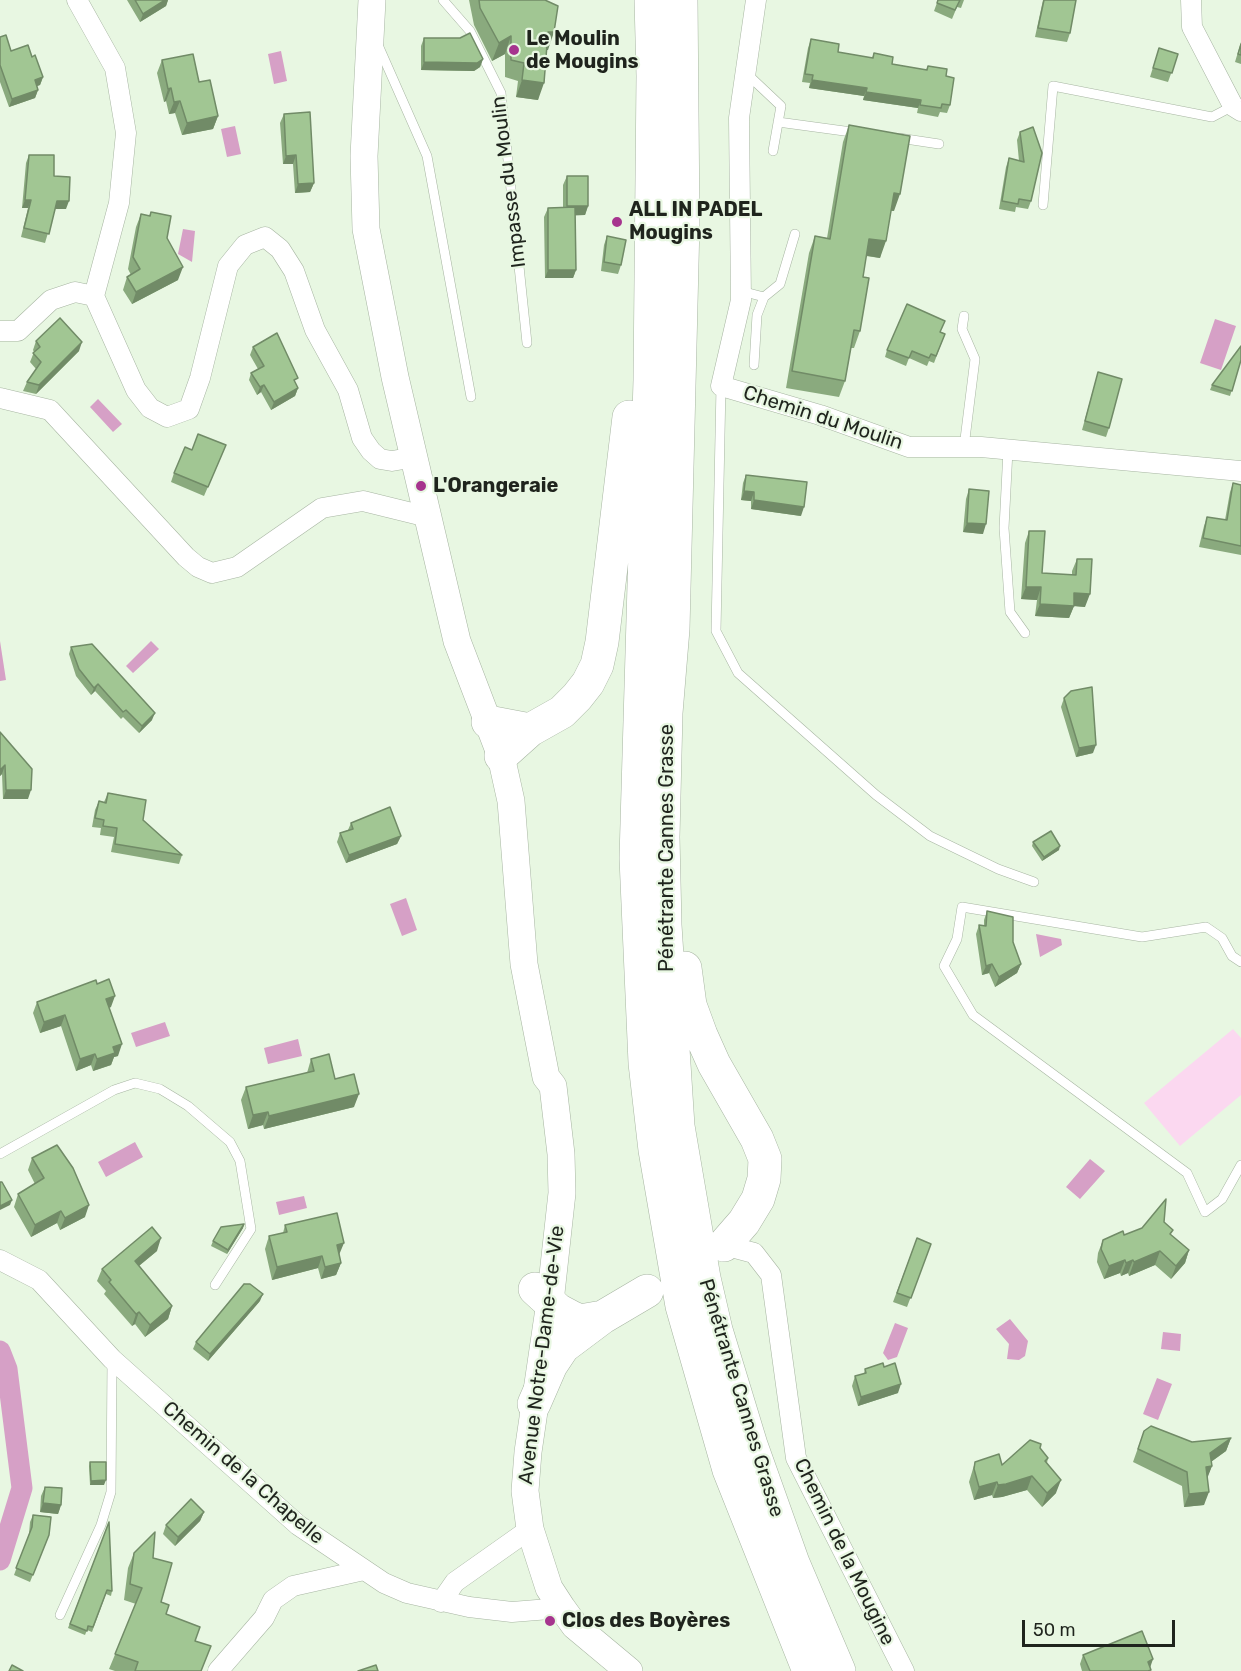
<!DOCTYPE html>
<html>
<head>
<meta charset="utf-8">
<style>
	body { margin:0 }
	#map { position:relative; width:1241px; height:1671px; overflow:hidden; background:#e8f7e2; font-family:Rubik,sans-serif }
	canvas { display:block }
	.scale { position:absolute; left:1022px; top:1620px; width:153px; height:27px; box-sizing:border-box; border:3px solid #1f241d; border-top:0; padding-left:8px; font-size:18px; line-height:21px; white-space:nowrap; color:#1f241d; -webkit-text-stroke:4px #e8f7e2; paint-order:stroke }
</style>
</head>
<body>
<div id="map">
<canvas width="1241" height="1671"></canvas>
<div class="scale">50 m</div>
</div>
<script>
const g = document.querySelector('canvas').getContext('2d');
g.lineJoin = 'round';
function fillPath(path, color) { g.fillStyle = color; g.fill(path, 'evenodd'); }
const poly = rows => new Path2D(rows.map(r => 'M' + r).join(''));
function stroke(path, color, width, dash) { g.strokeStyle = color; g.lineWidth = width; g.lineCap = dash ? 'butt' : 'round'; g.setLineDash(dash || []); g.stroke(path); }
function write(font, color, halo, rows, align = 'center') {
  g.font = font + ' Rubik,sans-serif'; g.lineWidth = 4.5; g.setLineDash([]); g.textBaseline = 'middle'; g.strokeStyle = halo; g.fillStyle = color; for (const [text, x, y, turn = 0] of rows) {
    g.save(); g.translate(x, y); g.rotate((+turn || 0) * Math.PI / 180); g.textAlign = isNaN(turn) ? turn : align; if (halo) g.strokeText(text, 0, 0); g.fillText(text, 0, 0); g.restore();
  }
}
fillPath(poly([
	[1233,1029,1241,1038,1241,1095,1180,1146,1144,1103]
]), '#fbd8f0');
fillPath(poly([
	[281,51,287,81,274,84,268,54],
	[235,126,241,154,227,157,221,129],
	[183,229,195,231,192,262,178,254],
	[1215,319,1236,326,1221,370,1200,363],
	[98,399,122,424,113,432,90,407],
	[0,641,6,680,0,681],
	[151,641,159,649,133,673,126,666],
	[406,898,417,930,402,936,390,904],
	[1036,934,1061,939,1062,945,1040,957],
	[165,1022,170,1036,136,1047,131,1033],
	[298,1039,302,1056,268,1064,264,1048],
	[135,1142,143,1157,106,1177,98,1162],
	[1090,1159,1105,1171,1080,1199,1066,1187],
	[304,1196,307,1208,279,1215,276,1202],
	[1010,1319,1028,1341,1025,1356,1019,1360,1007,1359,1009,1344,996,1329],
	[895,1323,908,1328,897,1357,888,1360,883,1353],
	[1163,1332,1181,1334,1180,1351,1161,1349],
	[1157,1378,1172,1384,1158,1420,1143,1414]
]), '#d6a0c6');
stroke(poly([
	[0,1351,7,1369,22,1488,0,1560]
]), '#d6a0c6', 21);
const lane = poly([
	[443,0,470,31,501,93,527,343],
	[378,45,427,156,471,397],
	[746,73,781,106,773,151],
	[778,122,859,133],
	[899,138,939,144],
	[1043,205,1053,86,1212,117,1233,106],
	[741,291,764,297,780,284,795,234],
	[754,365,757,315,764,297],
	[721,386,716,631,738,673,876,795,930,836,998,869,1034,882],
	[964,447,975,359,962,329,964,316],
	[1008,450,1004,528,1010,612,1025,633],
	[1241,962,1232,956,1222,938,1206,927,1142,937,962,907,957,939,944,966,973,1015,1187,1173,1205,1212,1222,1199,1241,1165],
	[0,1154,114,1090,135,1083,160,1089,188,1106,230,1142,240,1161,251,1229,215,1285],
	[60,1615,101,1525,111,1492,112,1361]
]);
const street = poly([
	[77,0,115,68,126,133,119,203,94,296,136,390,150,408,167,417,189,409,200,378,228,266,245,245,265,237,280,249,294,271,315,330,348,390,362,438,371,451,380,459,392,461,415,457],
	[756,0,739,118,741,300,721,386,820,415,909,447,981,447,1241,471],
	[1191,0,1192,27,1233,106,1241,111],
	[0,331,18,331,51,300,75,292,94,296],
	[0,398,50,410,186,557,198,567,212,573,237,567,322,508,363,501,428,517],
	[724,1245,754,1253,771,1275,796,1458,904,1671],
	[0,1260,39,1280,112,1359,298,1525,384,1583,407,1593,469,1607,512,1612,562,1608],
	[441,1602,455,1582,530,1529],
	[218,1671,264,1618,273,1600,293,1586,364,1570]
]);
const secondary = poly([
	[372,0,364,156,366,229,395,377,457,641,501,756,511,801,524,964,546,1077,553,1086,561,1154,562,1193,550,1302,528,1452,525,1491,530,1529,549,1588,562,1608,575,1626,629,1671]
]);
const highway = poly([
	[651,0,653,76,650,380,636,858,645,1063,655,1150,682,1306,729,1470,809,1671],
	[681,0,683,223,673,629,666,713,663,837,665,925,678,1126,704,1278,716,1330,751,1445,793,1563,839,1671],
	[488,722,530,730],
	[501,756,530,730,562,712,577,697,588,683,597,665,602,642,629,417],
	[685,968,690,1005,701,1035,714,1064,757,1139,765,1159,764,1179,758,1199,744,1222,724,1245],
	[535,1289,558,1310,573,1318,580,1321,603,1317],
	[534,1404,551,1365,563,1347,603,1317,647,1291]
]);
stroke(lane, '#a7b5a2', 10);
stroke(street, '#a7b5a2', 21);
stroke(secondary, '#a7b5a2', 28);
stroke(highway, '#a7b5a2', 34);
stroke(lane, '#fff', 9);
stroke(street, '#fff', 20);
stroke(secondary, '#fff', 27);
stroke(highway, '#fff', 33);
fillPath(poly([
	[127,0,168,0,166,6,140,22],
	[469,0,545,0,548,50,547,50,538,100,516,97,518,81,505,77,505,54,492,61,474,25],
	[938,0,964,0,961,8,957,7,952,19,934,11],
	[1043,0,1044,0,1070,33,1067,42,1035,37],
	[0,37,11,51,32,57,43,77,40,85,37,86,38,90,35,98,9,107,0,82],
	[424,38,483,59,480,67,474,71,421,70,421,46],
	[811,39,838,52,872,58,874,53,892,64,926,70,928,66,946,76,950,105,947,113,940,112,938,117,917,113,918,108,863,100,864,96,809,88,810,83,802,82,808,48],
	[1241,42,1241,64,1235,62],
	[1159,48,1178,54,1168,82,1150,77],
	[162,60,199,82,218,116,213,129,182,135,175,113,169,114,166,101,164,102,157,73],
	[284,114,314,183,310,192,295,193,293,164,283,164,280,123],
	[849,125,894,211,891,211,880,258,866,256,863,277,860,331,854,348,851,348,845,381,839,397,786,388,809,253,815,236,827,238,843,142],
	[1020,132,1031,201,1028,209,1016,207,1015,212,999,209,1006,167,1009,158,1019,161,1017,140],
	[29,155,54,176,66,209,55,209,45,243,21,237,28,208,22,208,26,163],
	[567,176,588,206,585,215,575,215,576,270,573,278,545,278,544,217,548,208,563,207,563,185],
	[151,212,167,238,178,280,132,304,123,290,127,277,131,275,128,269,136,227,141,214,149,216],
	[607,236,621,265,618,274,601,271,604,245],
	[941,332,945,334,934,363,929,361,927,366,909,358,906,366,885,357,887,350],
	[36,341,79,351,36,394,23,391,27,382,36,369,30,362,34,352,33,350],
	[253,347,298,388,295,396,271,410,261,392,257,395,249,380,251,373,258,369,250,355],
	[1241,360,1230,396,1210,390,1212,385],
	[1098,372,1109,428,1106,437,1082,430],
	[226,445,204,496,171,482,174,473,192,450],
	[746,475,801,516,751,509,751,501,741,500,743,483],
	[1233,483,1241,485,1241,555,1199,547,1204,526,1207,517,1225,520,1230,492],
	[969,489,983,534,963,532,966,499],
	[1029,531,1042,573,1072,575,1072,571,1077,559,1085,607,1074,606,1069,618,1035,616,1037,600,1021,599,1025,543],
	[71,647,152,720,139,733,123,717,121,719,95,691,91,695,76,676,69,654],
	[1064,698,1093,753,1076,757,1061,707],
	[0,732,28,799,3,799,2,774,0,776],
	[108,793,143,820,182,855,179,864,111,852,114,837,100,835,101,828,92,827,95,810,99,801,104,802],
	[351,823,401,836,397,844,346,863,337,842,340,833,348,830],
	[1033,842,1059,850,1042,861,1032,846],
	[987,911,1013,942,1021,964,1017,973,995,987,989,973,982,975,976,934,979,925,984,926,984,920],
	[97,984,111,1007,109,1008,118,1056,114,1057,111,1065,93,1071,91,1065,76,1071,61,1026,40,1033,33,1013,37,1002],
	[311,1059,335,1079,354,1107,264,1129,263,1125,248,1129,241,1100,246,1087,307,1073],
	[32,1158,85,1217,60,1230,57,1223,31,1237,14,1207,18,1194,35,1184,28,1170],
	[1164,1222,1171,1235,1189,1250,1185,1263,1171,1279,1155,1265,1129,1276,1128,1273,1121,1276,1120,1273,1104,1279,1097,1262,1098,1253,1103,1240,1124,1235],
	[244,1224,243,1228,227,1254,211,1246,213,1241],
	[285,1225,339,1255,341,1263,336,1275,321,1279,318,1268,272,1280,265,1249,269,1236,283,1233],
	[917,1238,931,1244,907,1307,893,1302],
	[157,1251,139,1266,172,1306,168,1319,145,1337,135,1324,132,1326,104,1294,106,1291,97,1281,102,1269],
	[260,1301,208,1361,193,1349,196,1342],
	[884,1367,898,1393,858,1406,852,1386,855,1376,864,1374,865,1369],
	[1144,1431,1192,1442,1231,1438,1226,1451,1211,1462,1212,1466,1207,1477,1204,1505,1184,1507,1182,1486,1133,1462],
	[1040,1448,1048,1458,1047,1463,1056,1493,1042,1507,1027,1490,1002,1497,993,1498,992,1495,974,1500,969,1482,975,1462,1002,1465],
	[90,1462,104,1485,90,1485,89,1466],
	[45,1487,61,1505,58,1514,40,1512,41,1496],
	[204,1512,200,1521,175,1546,163,1534,166,1525],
	[33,1515,49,1535,30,1582,14,1575,29,1534,30,1522],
	[109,1522,112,1591,111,1596,106,1594,92,1632,87,1630,85,1635,68,1628],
	[134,1553,153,1558,161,1602,166,1614,195,1641,202,1671,115,1671,109,1669,136,1604,124,1600,128,1568],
	[1083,1655,1150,1668,1150,1671,1082,1671,1080,1664]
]), '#8aaa7e');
fillPath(poly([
	[165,0,168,0,166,6,140,22,143,14],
	[548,32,554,32,548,50,542,50],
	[511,36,505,54,492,61,499,43],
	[483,59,480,67,474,71,421,70,424,62],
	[43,77,40,85,31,88,35,80],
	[522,80,544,83,538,100,516,97],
	[812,80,867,88,864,96,809,88],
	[171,88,166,101,164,102,168,89],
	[38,90,35,98,9,107,12,99],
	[866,92,921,100,918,108,863,100],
	[180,101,175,113,169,114,174,102],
	[218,116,213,129,182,135,187,123],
	[296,155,293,164,283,164,286,156],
	[314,183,310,192,295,193,298,184],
	[894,193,900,194,894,211,888,210],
	[25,200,31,200,28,208,22,208],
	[57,201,69,201,66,209,54,209],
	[567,206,588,206,585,215,563,216],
	[869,239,886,241,880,258,863,255],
	[183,267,178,280,132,304,136,292],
	[548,270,576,270,573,278,545,278],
	[82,342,79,351,36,394,39,385],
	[264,385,261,392,257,395,260,387],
	[298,388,295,396,271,410,274,402],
	[744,491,754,492,751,501,741,500],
	[754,500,804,507,801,516,751,509],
	[967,523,986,524,983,534,963,532],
	[1026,587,1041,587,1037,600,1021,599],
	[1074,593,1090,594,1085,607,1074,606,1069,618,1035,616,1040,604],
	[98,684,95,691,91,695,94,688],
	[155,713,152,720,139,733,142,726],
	[1096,745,1093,753,1076,757,1079,748],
	[5,765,2,774,0,776,0,770],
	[6,790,31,790,28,799,3,799],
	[401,836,397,844,346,863,349,855],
	[1060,846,1059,850,1042,861,1044,857],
	[992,964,989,973,982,975,986,966],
	[1021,964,1017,973,995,987,999,977],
	[115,996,111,1007,102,1010,106,999],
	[65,1015,61,1026,40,1033,44,1022],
	[122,1044,118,1056,114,1057,111,1065,93,1071,97,1059,113,1047],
	[95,1054,91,1065,76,1071,80,1059],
	[359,1094,354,1107,264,1129,269,1116],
	[268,1112,263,1125,248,1129,253,1115],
	[12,1200,10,1205,0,1210,0,1206],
	[89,1205,85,1217,60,1230,65,1218],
	[61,1211,57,1223,31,1237,35,1225],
	[244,1224,243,1228,227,1254,228,1250],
	[161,1238,157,1251,130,1273,135,1261],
	[344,1243,339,1255,337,1245],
	[1189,1250,1185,1263,1171,1279,1176,1266],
	[1160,1251,1155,1265,1129,1276,1134,1262],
	[322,1256,318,1268,272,1280,277,1267],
	[1125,1260,1120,1273,1104,1279,1109,1266],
	[1133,1260,1128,1273,1121,1276,1126,1263],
	[341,1263,336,1275,321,1279,325,1267],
	[263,1294,260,1301,208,1361,210,1354],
	[172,1306,168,1319,145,1337,150,1325],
	[139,1312,135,1324,132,1326,136,1314],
	[901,1384,898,1393,858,1406,861,1397],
	[1231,1438,1226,1451,1205,1466,1210,1453],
	[1212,1466,1207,1479,1206,1467],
	[1032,1476,1027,1490,1002,1497,993,1498,998,1485],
	[106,1480,104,1485,90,1485,91,1481],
	[1061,1480,1056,1493,1042,1507,1047,1493],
	[997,1482,992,1495,974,1500,979,1487],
	[1209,1492,1204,1505,1184,1507,1189,1494],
	[43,1503,61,1505,58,1514,40,1512],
	[204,1512,200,1521,175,1546,178,1537],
	[1153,1659,1150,1668,1148,1662]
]), '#718b67');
const building = poly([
	[135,0,165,0,143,14,135,0],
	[479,0,545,0,558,6,554,32,548,32,544,83,522,80,524,63,511,60,511,36,499,43,480,8,479,0],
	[938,0,960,0,955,10,937,3,938,0],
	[1044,0,1076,0,1070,33,1038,28,1044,0],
	[470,33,483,59,477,63,424,62,424,38,460,38,470,33],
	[6,35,11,51,28,45,32,57,35,55,43,77,35,80,38,90,12,99,0,65,0,37,6,35],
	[811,39,839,44,838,52,873,58,874,53,893,57,892,64,927,70,928,66,947,69,946,76,954,78,950,105,942,104,941,108,920,105,921,100,866,92,867,88,812,80,813,75,805,74,811,39],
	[1241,44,1241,55,1238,54,1241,44],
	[1159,48,1178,54,1172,73,1153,68,1159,48],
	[193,54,199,82,210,80,218,116,187,123,180,101,174,102,171,88,168,89,162,60,193,54],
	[310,112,314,183,298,184,296,155,286,156,284,114,310,112],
	[849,125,910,136,900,194,894,193,886,241,869,239,863,277,869,278,860,331,854,330,845,381,792,371,815,236,830,239,849,125],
	[1033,127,1042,153,1031,201,1019,199,1018,204,1002,201,1009,158,1024,162,1020,132,1033,127],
	[29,155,54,155,54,176,70,177,69,201,57,201,49,234,24,228,31,200,25,200,29,155],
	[567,176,588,176,588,206,567,206,567,176],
	[575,207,576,270,548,270,548,208,575,207],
	[151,212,171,216,167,238,183,267,136,292,127,277,140,269,133,257,141,214,150,216,151,212],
	[607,236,626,240,621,265,604,262,607,236],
	[907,304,945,321,940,332,945,334,936,356,931,354,929,358,912,351,909,358,887,350,907,304],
	[60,318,82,342,39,385,27,382,41,362,33,353,40,347,36,341,60,318],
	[277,333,298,378,294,380,298,388,274,402,264,385,260,387,251,373,264,366,253,347,277,333],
	[1241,346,1241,360,1232,391,1212,385,1241,346],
	[1098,372,1122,379,1109,428,1085,421,1098,372],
	[198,434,226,445,208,487,174,473,185,447,192,450,198,434],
	[746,475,807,482,804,507,754,500,754,492,744,491,746,475],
	[1233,483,1241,485,1241,546,1203,538,1207,517,1227,520,1233,483],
	[969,489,989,491,986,524,967,523,969,489],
	[1029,531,1045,531,1042,573,1076,575,1077,559,1092,559,1090,594,1074,593,1074,606,1040,604,1041,587,1026,587,1029,531],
	[92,644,155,713,142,726,126,710,123,712,98,684,94,688,79,669,71,647,92,644],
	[1092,687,1096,745,1079,748,1064,698,1071,691,1092,687],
	[0,732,32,769,31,790,6,790,5,765,0,770,0,732],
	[108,793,146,800,143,820,182,855,115,844,117,828,103,826,104,820,95,818,99,801,106,803,108,793],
	[390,807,401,836,349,855,340,833,353,829,351,823,390,807],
	[1051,831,1060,846,1044,857,1033,842,1051,831],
	[987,911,1013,917,1013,942,1021,964,999,977,992,964,986,966,979,925,986,926,987,911],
	[109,979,115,996,106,999,122,1044,113,1047,115,1053,97,1059,95,1054,80,1059,65,1015,44,1022,37,1002,96,980,97,984,109,979],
	[329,1054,335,1079,354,1074,359,1094,269,1116,268,1112,253,1115,246,1087,314,1071,311,1059,329,1054],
	[57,1145,73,1168,89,1205,65,1218,61,1211,35,1225,18,1194,44,1178,32,1158,57,1145],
	[0,1182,2,1182,12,1200,0,1206,0,1182],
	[1166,1199,1164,1222,1173,1230,1170,1234,1189,1250,1176,1266,1160,1251,1134,1262,1133,1260,1126,1263,1125,1260,1109,1266,1101,1249,1103,1240,1123,1231,1124,1235,1142,1228,1166,1199],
	[337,1213,344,1243,337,1245,341,1263,325,1267,322,1256,277,1267,269,1236,287,1232,285,1225,337,1213],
	[244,1224,228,1250,213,1241,221,1227,244,1224],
	[152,1227,161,1238,135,1261,172,1306,150,1325,139,1312,136,1314,109,1282,111,1280,102,1269,152,1227],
	[917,1238,931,1244,911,1298,897,1293,917,1238],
	[244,1284,250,1284,263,1294,210,1354,196,1342,244,1284],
	[883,1363,884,1367,895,1363,901,1384,861,1397,855,1376,866,1373,865,1369,883,1363],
	[1151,1426,1192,1442,1231,1438,1210,1453,1212,1466,1206,1467,1209,1492,1189,1494,1187,1472,1138,1449,1144,1431,1151,1426],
	[1030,1440,1041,1444,1040,1448,1048,1458,1045,1461,1061,1480,1047,1493,1032,1476,1006,1484,998,1485,997,1482,979,1487,974,1469,975,1462,999,1454,1002,1465,1030,1440],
	[90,1462,106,1462,106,1480,91,1481,90,1462],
	[45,1487,62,1488,61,1505,43,1503,45,1487],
	[191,1499,204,1512,178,1537,166,1525,191,1499],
	[33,1515,51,1517,49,1535,33,1575,16,1568,32,1527,33,1515],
	[109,1522,112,1591,107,1590,93,1627,88,1626,87,1631,70,1624,109,1522],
	[155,1532,153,1558,172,1563,161,1602,169,1605,166,1614,200,1627,195,1641,211,1646,201,1671,135,1671,138,1662,115,1654,142,1588,130,1584,134,1553,155,1532],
	[1142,1631,1153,1659,1148,1662,1151,1670,1148,1671,1090,1671,1083,1655,1142,1631],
	[12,1665,23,1671,9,1671,12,1665],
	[376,1665,378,1671,358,1671,376,1665]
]);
fillPath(building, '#a1c693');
stroke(building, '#718b67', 1.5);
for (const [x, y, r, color] of [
	[514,50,6,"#a6348e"],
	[617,222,6,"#a6348e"],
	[421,486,6,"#a6348e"],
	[550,1621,6,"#a6348e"]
]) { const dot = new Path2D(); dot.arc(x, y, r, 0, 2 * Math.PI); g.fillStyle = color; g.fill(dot); stroke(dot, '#e8f7e2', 2); }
write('bold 20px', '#1f241d', '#e8f7e2', [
	["Le Moulin",526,39],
	["de Mougins",526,62],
	["ALL IN PADEL",629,210],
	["Mougins",629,233],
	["L'Orangeraie",433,486],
	["Clos des Boyères",562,1621]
], 'left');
write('20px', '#1f241d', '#e8f7e2', [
	["Impasse du Moulin",509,182,-97],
	["Chemin du Moulin",823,418,18],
	["Pénétrante Cannes Grasse",667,848,-90],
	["Avenue Notre-Dame-de-Vie",542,1355,-83],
	["Pénétrante Cannes Grasse",741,1398,73],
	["Chemin de la Chapelle",243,1473,41],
	["Chemin de la Mougine",844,1552,64]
]);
</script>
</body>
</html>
